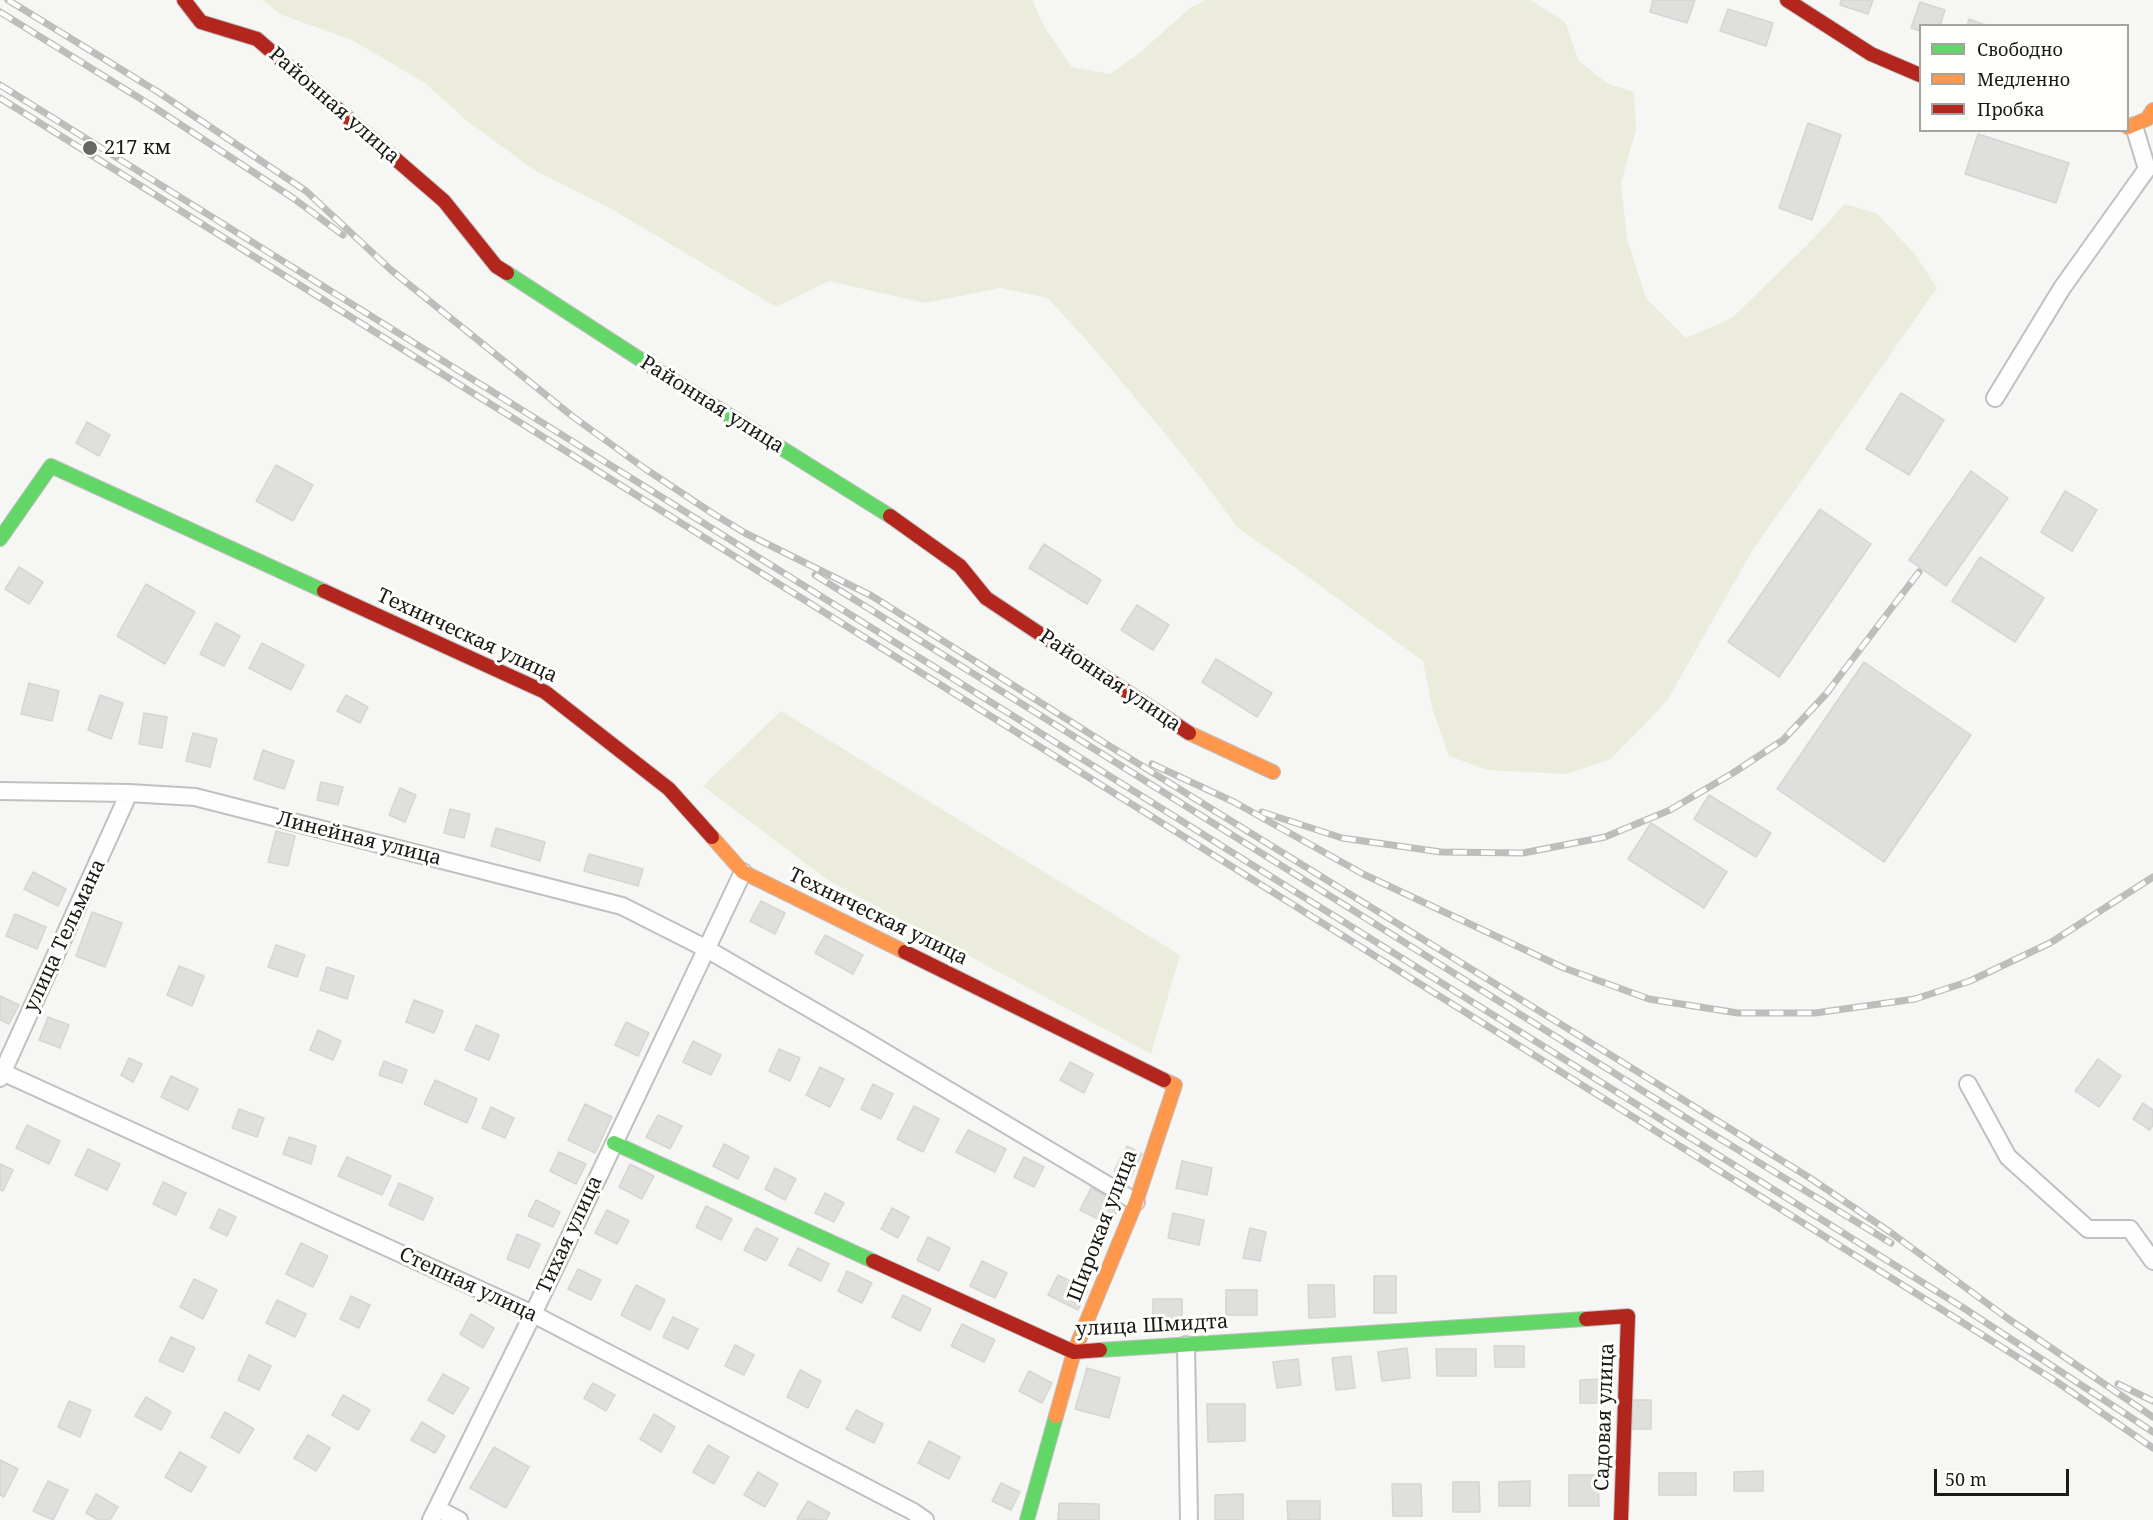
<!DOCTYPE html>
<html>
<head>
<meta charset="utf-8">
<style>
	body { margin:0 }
	#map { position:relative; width:2153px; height:1520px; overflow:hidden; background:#f6f6f5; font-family:"Noto Serif",serif }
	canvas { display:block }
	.legend { position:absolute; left:1919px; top:24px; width:210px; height:108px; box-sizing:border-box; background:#fffffe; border:2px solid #a3a3a2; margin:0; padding:8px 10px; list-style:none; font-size:18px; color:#1a1a18 }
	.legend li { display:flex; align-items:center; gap:12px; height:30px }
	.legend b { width:30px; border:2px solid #a3a3a2 }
	.scale { position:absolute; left:1934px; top:1469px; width:135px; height:27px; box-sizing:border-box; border:3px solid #1a1a18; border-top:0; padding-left:8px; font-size:18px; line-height:21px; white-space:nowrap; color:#1a1a18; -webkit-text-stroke:4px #fffffe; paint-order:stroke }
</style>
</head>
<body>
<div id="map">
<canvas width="2153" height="1520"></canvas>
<ul class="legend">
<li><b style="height:8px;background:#63d668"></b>Свободно</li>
<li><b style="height:8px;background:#ff974d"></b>Медленно</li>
<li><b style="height:8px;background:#b3261e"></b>Пробка</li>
</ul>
<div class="scale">50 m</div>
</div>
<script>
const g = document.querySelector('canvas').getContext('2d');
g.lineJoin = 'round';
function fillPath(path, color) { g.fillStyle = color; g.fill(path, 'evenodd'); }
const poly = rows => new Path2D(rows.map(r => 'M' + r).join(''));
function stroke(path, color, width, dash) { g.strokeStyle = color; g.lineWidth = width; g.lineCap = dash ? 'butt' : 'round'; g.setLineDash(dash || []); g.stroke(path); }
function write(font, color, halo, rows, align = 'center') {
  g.font = font + ' "Noto Serif",serif'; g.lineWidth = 6; g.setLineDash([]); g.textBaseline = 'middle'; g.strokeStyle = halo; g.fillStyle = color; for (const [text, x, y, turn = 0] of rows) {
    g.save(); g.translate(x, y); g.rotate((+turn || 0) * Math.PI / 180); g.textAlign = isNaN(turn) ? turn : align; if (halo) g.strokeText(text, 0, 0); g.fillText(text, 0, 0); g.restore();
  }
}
fillPath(poly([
	[262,0,1032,0,1045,28,1072,67,1110,74,1141,52,1191,7,1206,0,1530,0,1565,22,1579,61,1608,84,1634,92,1636,130,1621,183,1627,239,1646,298,1686,338,1732,318,1811,241,1845,204,1876,213,1914,253,1937,288,1752,551,1667,701,1611,759,1567,774,1487,770,1449,756,1433,711,1423,661,1293,566,1238,528,1200,477,1163,431,1096,351,1048,298,1000,288,925,303,829,281,776,307,610,208,534,170,466,120,425,83,352,40,282,15],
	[781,711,1180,955,1151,1054,826,879,703,786]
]), '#ebecdb');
const building = poly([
	[1653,0,1695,0,1687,23,1650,12,1653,0],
	[1841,0,1873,0,1868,14,1840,5,1841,0],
	[1920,2,1945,10,1940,26,1920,26,1920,31,1911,28,1920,2],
	[1728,9,1773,23,1766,46,1720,31,1728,9],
	[1969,19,1988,26,1967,26,1969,19],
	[1808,123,1841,135,1812,220,1779,208,1808,123],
	[1978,134,2069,163,2056,203,1965,174,1978,134],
	[1901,393,1944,420,1909,475,1866,449,1901,393],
	[87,422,110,435,99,456,76,443,87,422],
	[276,465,313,485,293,521,256,501,276,465],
	[1971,471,2008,498,1946,586,1909,560,1971,471],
	[2065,491,2097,510,2072,551,2041,532,2065,491],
	[1820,509,1871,544,1779,677,1728,642,1820,509],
	[1044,544,1101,580,1087,604,1029,568,1044,544],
	[1980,557,2044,598,2015,642,1952,601,1980,557],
	[19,567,43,582,29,604,5,589,19,567],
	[146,584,195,612,165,664,117,636,146,584],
	[1137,605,1169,625,1153,650,1121,630,1137,605],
	[216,623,240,636,224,666,200,654,216,623],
	[262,643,304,665,291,690,249,668,262,643],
	[1216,659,1272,693,1257,717,1202,682,1216,659],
	[1864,662,1971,735,1884,862,1777,789,1864,662],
	[29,683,59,691,52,721,21,714,29,683],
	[100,695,123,703,111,739,88,730,100,695],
	[346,695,368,707,360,723,337,711,346,695],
	[144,713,167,717,162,748,139,744,144,713],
	[193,733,217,739,210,767,186,761,193,733],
	[263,750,294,761,284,789,254,779,263,750],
	[321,782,343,787,338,805,317,800,321,782],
	[400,788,416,795,405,822,389,815,400,788],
	[1709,795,1771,833,1756,857,1694,819,1709,795],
	[450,809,470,814,464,838,444,833,450,809],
	[1651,823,1727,872,1704,908,1628,859,1651,823],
	[496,828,545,842,540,861,491,846,496,828],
	[276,831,295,836,288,866,268,862,276,831],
	[589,854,643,869,638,886,584,871,589,854],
	[33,872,66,889,58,906,24,889,33,872],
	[761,901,785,913,775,934,750,921,761,901],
	[92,912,122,923,105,967,76,956,92,912],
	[15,914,46,927,37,949,6,936,15,914],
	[825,935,863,955,853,974,815,953,825,935],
	[276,945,305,955,297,977,268,967,276,945],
	[179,966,204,976,192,1006,167,995,179,966],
	[327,967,354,976,347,999,320,990,327,967],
	[0,996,19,1005,9,1024,0,1020,0,996],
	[414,1000,443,1011,434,1033,406,1022,414,1000],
	[48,1017,69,1025,60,1048,39,1040,48,1017],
	[626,1022,649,1033,638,1056,615,1045,626,1022],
	[476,1025,499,1035,489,1060,465,1050,476,1025],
	[318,1030,341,1041,333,1060,310,1050,318,1030],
	[693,1041,721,1055,711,1075,683,1062,693,1041],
	[779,1049,800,1058,790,1081,769,1071,779,1049],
	[129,1058,142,1064,133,1082,121,1075,129,1058],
	[2098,1059,2121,1076,2099,1107,2075,1091,2098,1059],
	[384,1061,407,1070,402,1083,379,1075,384,1061],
	[1070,1062,1093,1074,1084,1093,1060,1080,1070,1062],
	[820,1067,844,1079,830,1107,806,1095,820,1067],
	[171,1076,198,1089,188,1110,161,1097,171,1076],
	[435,1080,477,1099,467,1123,424,1104,435,1080],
	[873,1084,893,1094,881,1119,861,1109,873,1084],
	[2143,1103,2153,1110,2153,1125,2150,1130,2133,1119,2143,1103],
	[585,1104,612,1117,595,1153,568,1140,585,1104],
	[914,1106,939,1119,923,1152,897,1139,914,1106],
	[491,1107,514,1118,505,1138,482,1128,491,1107],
	[239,1109,264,1118,257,1137,232,1128,239,1109],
	[658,1115,682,1126,670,1149,646,1137,658,1115],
	[27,1125,60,1141,49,1164,16,1148,27,1125],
	[968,1130,1006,1149,995,1172,956,1152,968,1130],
	[289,1137,316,1146,311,1164,283,1154,289,1137],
	[724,1144,749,1157,738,1179,713,1166,724,1144],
	[1127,1146,1142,1154,1130,1179,1114,1171,1127,1146],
	[88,1149,120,1164,107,1190,75,1175,88,1149],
	[559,1152,586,1164,576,1184,550,1171,559,1152],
	[347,1157,391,1176,382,1195,338,1176,347,1157],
	[1024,1157,1044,1167,1034,1187,1014,1177,1024,1157],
	[1182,1161,1212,1168,1207,1195,1176,1188,1182,1161],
	[0,1164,13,1170,3,1191,0,1190,0,1164],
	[630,1164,654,1176,642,1199,619,1187,630,1164],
	[775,1168,796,1179,785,1200,765,1189,775,1168],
	[163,1182,186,1193,176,1215,153,1204,163,1182],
	[399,1183,433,1198,423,1220,389,1205,399,1183],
	[1091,1188,1121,1203,1110,1225,1080,1210,1091,1188],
	[825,1193,844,1203,834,1222,815,1213,825,1193],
	[536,1200,560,1212,553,1227,528,1216,536,1200],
	[706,1206,732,1219,721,1240,696,1227,706,1206],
	[892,1208,909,1217,898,1238,881,1229,892,1208],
	[219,1209,236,1217,227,1236,210,1228,219,1209],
	[607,1210,629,1221,617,1244,595,1233,607,1210],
	[1173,1213,1204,1220,1199,1245,1168,1238,1173,1213],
	[756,1228,778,1239,766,1261,744,1250,756,1228],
	[1250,1228,1266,1232,1260,1261,1243,1258,1250,1228],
	[517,1234,540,1244,529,1268,507,1259,517,1234],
	[928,1237,950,1248,939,1271,917,1260,928,1237],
	[301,1243,328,1256,313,1287,286,1274,301,1243],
	[798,1248,829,1264,821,1281,789,1265,798,1248],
	[982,1261,1007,1273,995,1298,970,1286,982,1261],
	[578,1269,601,1280,591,1300,568,1289,578,1269],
	[847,1271,872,1283,862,1303,838,1291,847,1271],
	[1058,1275,1088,1290,1078,1310,1048,1295,1058,1275],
	[1374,1276,1396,1276,1396,1313,1374,1313,1374,1276],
	[194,1279,217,1290,203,1319,180,1307,194,1279],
	[636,1285,665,1300,650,1330,621,1315,636,1285],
	[1308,1285,1334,1285,1335,1317,1309,1318,1308,1285],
	[1226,1290,1257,1290,1257,1315,1226,1315,1226,1290],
	[903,1295,931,1309,920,1331,892,1317,903,1295],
	[351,1296,370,1305,359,1328,340,1319,351,1296],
	[1153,1299,1182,1299,1182,1326,1153,1327,1153,1299],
	[277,1300,306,1314,295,1337,266,1323,277,1300],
	[471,1314,494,1328,483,1348,460,1334,471,1314],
	[673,1317,698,1329,688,1349,663,1337,673,1317],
	[962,1324,995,1340,984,1362,951,1346,962,1324],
	[171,1337,195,1348,183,1372,159,1361,171,1337],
	[735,1345,754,1355,744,1375,725,1366,735,1345],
	[1494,1346,1524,1346,1524,1367,1495,1367,1494,1346],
	[1407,1348,1410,1378,1382,1381,1378,1352,1407,1348],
	[1436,1349,1476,1349,1476,1376,1437,1376,1436,1349],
	[249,1355,271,1366,259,1390,238,1380,249,1355],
	[1351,1356,1355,1388,1336,1390,1332,1358,1351,1356],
	[1298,1359,1301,1385,1277,1388,1273,1362,1298,1359],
	[1087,1368,1120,1378,1109,1418,1075,1409,1087,1368],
	[800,1370,821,1381,808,1408,787,1397,800,1370],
	[1029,1371,1052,1383,1042,1403,1019,1391,1029,1371],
	[443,1374,469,1388,453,1414,428,1400,443,1374],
	[1604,1379,1605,1403,1580,1403,1580,1380,1604,1379],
	[593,1383,615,1395,606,1411,584,1398,593,1383],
	[343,1395,370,1410,358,1430,332,1415,343,1395],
	[146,1397,171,1412,161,1430,135,1416,146,1397],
	[1630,1400,1651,1400,1651,1429,1631,1429,1630,1400],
	[69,1401,91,1410,80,1437,58,1427,69,1401],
	[1207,1404,1245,1404,1245,1441,1208,1442,1207,1404],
	[856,1410,883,1424,874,1443,846,1429,856,1410],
	[225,1412,254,1429,239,1453,211,1437,225,1412],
	[654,1414,675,1427,661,1452,640,1439,654,1414],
	[422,1422,445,1436,435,1453,411,1440,422,1422],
	[308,1435,330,1448,316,1471,294,1458,308,1435],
	[929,1441,960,1457,949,1479,918,1463,929,1441],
	[708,1445,729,1457,714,1484,693,1472,708,1445],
	[494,1447,529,1467,506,1508,470,1488,494,1447],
	[180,1452,206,1467,191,1492,165,1477,180,1452],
	[0,1460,18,1469,4,1497,0,1495,0,1460],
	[1763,1471,1763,1491,1734,1491,1734,1472,1763,1471],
	[758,1472,778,1484,765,1507,744,1495,758,1472],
	[1659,1473,1696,1473,1696,1495,1659,1495,1659,1473],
	[1569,1475,1598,1475,1599,1506,1569,1506,1569,1475],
	[48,1481,68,1490,53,1520,33,1511,48,1481],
	[1530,1481,1530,1506,1499,1506,1499,1482,1530,1481],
	[1453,1482,1479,1482,1480,1512,1453,1512,1453,1482],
	[1001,1483,1020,1492,1011,1510,992,1501,1001,1483],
	[1392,1484,1421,1484,1422,1516,1393,1516,1392,1484],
	[96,1494,118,1507,110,1520,98,1520,86,1513,96,1494],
	[1243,1494,1243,1520,1215,1520,1215,1495,1243,1494],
	[808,1501,830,1513,826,1520,797,1519,808,1501],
	[1287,1501,1320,1501,1320,1520,1288,1520,1287,1501],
	[1059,1503,1099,1504,1099,1520,1058,1520,1059,1503]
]);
fillPath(building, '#dfdfde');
stroke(building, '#d5d5d4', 1.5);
const street = poly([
	[1995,398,2062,288,2147,169,2134,126],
	[0,791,129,793,195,797,622,906,705,948,864,1040,1136,1202],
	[0,1071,533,1314,912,1511,925,1520],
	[0,1078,129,793],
	[1968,1084,2008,1157,2088,1229,2130,1229,2153,1261],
	[1186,1345,1189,1520],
	[438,1509,459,1520],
	[431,1520,533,1314,743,872]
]);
const fast = poly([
	[507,273,655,369,890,516],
	[0,539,51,466,324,591],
	[614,1143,873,1261],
	[1100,1350,1586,1319],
	[1027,1520,1056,1416]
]);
const slow = poly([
	[2128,127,2147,119,2153,110],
	[1189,733,1273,772],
	[712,837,743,872,905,952],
	[1056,1416,1074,1352,1136,1202,1175,1085,1164,1080]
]);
const jam = poly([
	[184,0,201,22,257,39,444,201,496,266,507,273],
	[1787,0,1871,54,1920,75],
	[890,516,960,566,986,598,1189,733],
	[324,591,545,692,669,789,712,837],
	[905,952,1164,1080],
	[873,1261,1074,1352,1100,1350],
	[1586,1319,1628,1316,1621,1520]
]);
stroke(street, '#c0c0bf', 20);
stroke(fast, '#c0c0bf', 16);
stroke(slow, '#c0c0bf', 16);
stroke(jam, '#c0c0bf', 16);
stroke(street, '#fefefe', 16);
stroke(fast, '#63d668', 14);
stroke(slow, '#ff974d', 14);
stroke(jam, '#b3261e', 14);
const rail = poly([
	[8,0,158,92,306,191,391,270,572,416,644,468,712,513,745,533,872,596,1095,737,1810,1178,1890,1232,2007,1318,2153,1417],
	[0,12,149,104,293,198,343,235],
	[0,85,1962,1307,2153,1432],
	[0,98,1957,1319,2057,1382,2153,1448],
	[815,575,1704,1129,1891,1243],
	[1152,764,1234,802,1363,874,1564,968,1649,999,1738,1013,1815,1013,1915,999,1970,981,2050,943,2153,877],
	[1262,812,1342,838,1441,852,1523,853,1605,837,1670,810,1733,773,1783,740,1826,694,1919,572],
	[2118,1384,2153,1401]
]);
stroke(rail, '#bdbdbc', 7);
stroke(rail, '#fffffe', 4.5, [14]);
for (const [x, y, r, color] of [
	[90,148,8,"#676765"]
]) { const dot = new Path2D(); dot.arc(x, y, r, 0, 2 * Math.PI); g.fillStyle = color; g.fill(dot); stroke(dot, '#fffffe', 2); }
write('20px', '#1a1a18', '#fffffe', [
	["Районная улица",334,106,41],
	["Районная улица",712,405,32],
	["Техническая улица",467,636,25],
	["Районная улица",1110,681,34],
	["Линейная улица",359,839,14],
	["Техническая улица",878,917,26],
	["улица Тельмана",65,936,-65],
	["Широкая улица",1103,1226,-69],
	["Тихая улица",570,1235,-65],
	["Степная улица",468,1285,25],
	["улица Шмидта",1152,1326,-3],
	["Садовая улица",1605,1417,-88]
]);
write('20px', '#1a1a18', '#fffffe', [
	["217 км",104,148]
], 'left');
</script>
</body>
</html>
